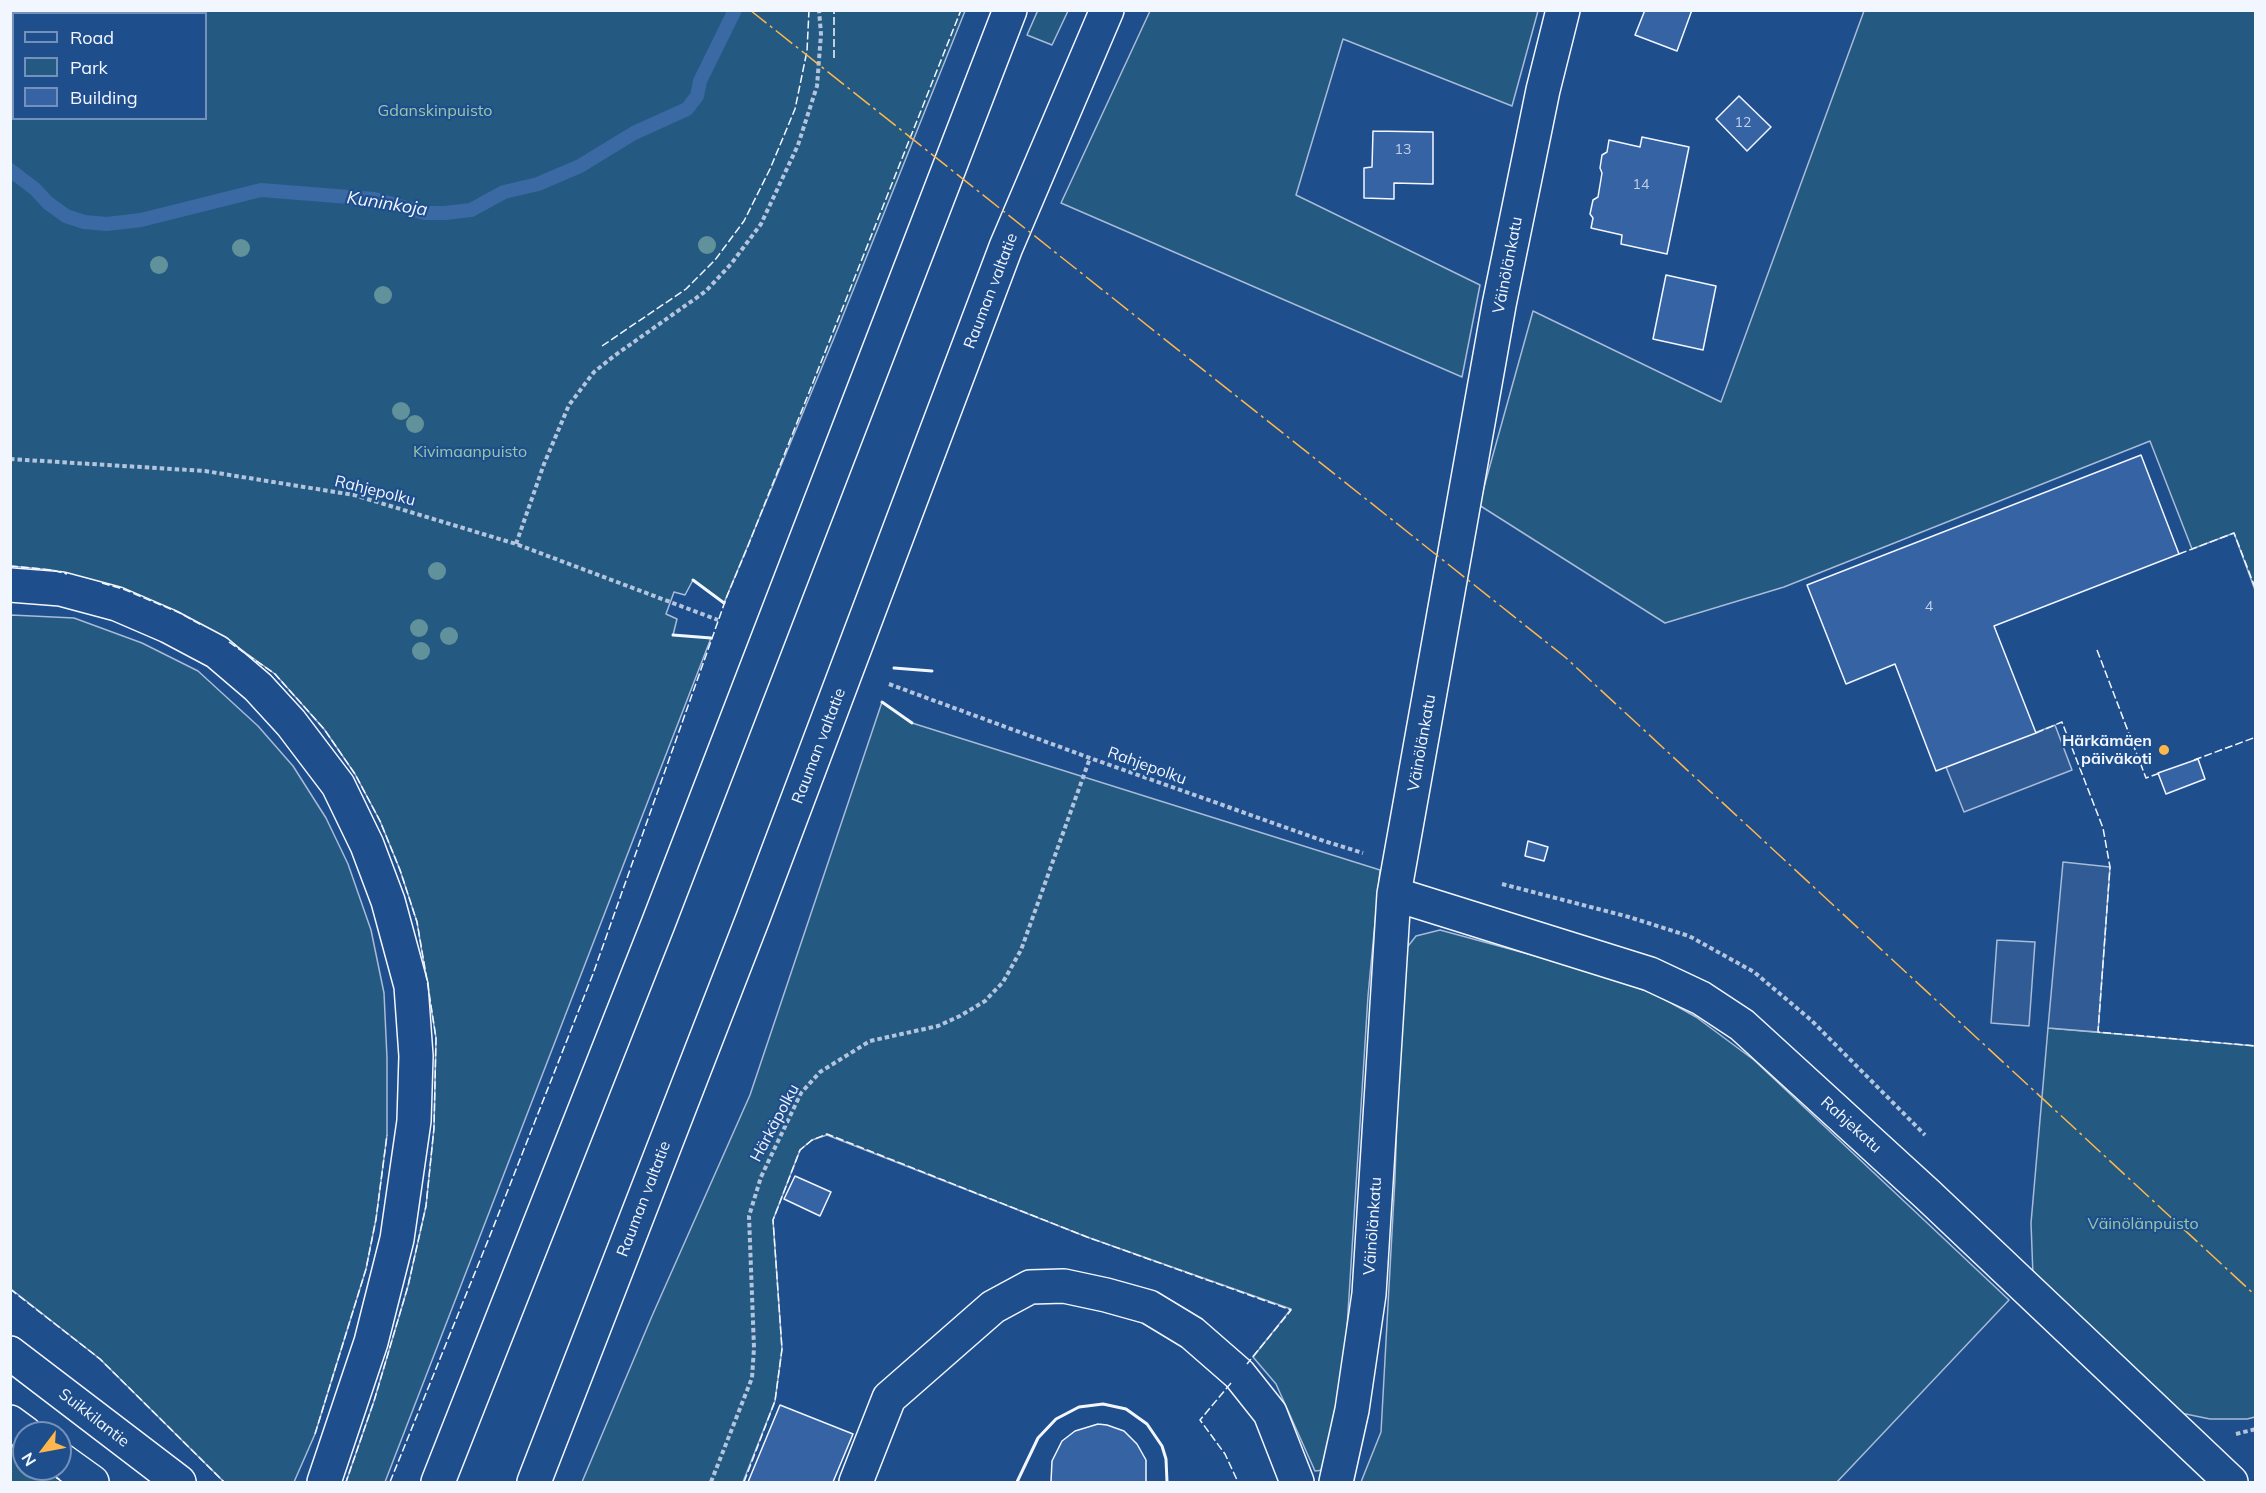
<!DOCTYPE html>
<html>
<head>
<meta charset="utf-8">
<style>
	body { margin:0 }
	#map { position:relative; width:2266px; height:1493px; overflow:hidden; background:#1f4e8c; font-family:Mulish,sans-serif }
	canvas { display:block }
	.frame { position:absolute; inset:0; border:12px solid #f2f6ff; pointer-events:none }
	.legend { position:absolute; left:12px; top:12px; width:195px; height:108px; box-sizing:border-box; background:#1f4e8c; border:2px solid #7391ba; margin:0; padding:8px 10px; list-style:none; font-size:18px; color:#f2f6ff }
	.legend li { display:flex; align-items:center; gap:12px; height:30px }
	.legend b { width:30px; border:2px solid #7391ba }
	.north { position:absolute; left:12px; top:1421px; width:60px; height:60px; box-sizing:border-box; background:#1f4e8c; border:2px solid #7391ba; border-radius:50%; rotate:238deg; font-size:16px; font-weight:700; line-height:24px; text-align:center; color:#f2f6ff }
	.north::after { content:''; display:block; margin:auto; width:21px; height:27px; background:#ffb74d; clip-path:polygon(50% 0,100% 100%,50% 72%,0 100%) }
</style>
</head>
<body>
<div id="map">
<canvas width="2266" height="1493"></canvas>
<div class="frame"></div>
<ul class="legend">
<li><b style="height:8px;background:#1f4e8c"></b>Road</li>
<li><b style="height:16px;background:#245a82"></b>Park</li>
<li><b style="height:16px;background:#3563a3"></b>Building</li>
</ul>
<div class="north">N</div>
</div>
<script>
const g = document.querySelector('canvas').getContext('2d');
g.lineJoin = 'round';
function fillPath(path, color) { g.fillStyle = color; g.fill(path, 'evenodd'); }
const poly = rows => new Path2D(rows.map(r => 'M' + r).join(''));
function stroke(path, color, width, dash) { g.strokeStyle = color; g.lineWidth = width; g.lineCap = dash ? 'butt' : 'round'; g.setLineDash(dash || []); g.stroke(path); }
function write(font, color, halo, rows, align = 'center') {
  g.font = font + ' Mulish,sans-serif'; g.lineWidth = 4.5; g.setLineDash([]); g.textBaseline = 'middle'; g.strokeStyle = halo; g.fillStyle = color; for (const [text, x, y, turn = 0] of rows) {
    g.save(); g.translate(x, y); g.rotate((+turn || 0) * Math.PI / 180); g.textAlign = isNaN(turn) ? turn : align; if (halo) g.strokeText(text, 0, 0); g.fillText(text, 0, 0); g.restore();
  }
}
const green = poly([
	[1038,10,1068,11,1052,45,1027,35,1038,10],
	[10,11,965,11,834,338,724,603,693,580,685,595,674,592,666,614,677,619,673,635,711,638,385,1482,346,1482,374,1401,408,1286,426,1206,434,1128,436,1038,417,922,400,870,380,821,355,774,324,729,275,674,235,645,180,613,123,589,52,570,11,566,10,11],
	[14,14,206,14,206,118,14,118,14,14],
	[1150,11,1538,11,1512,106,1343,39,1296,195,1480,285,1462,377,1061,203,1150,11],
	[1864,11,2255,11,2255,590,2234,533,2192,549,2150,441,1784,587,1665,623,1479,505,1533,311,1721,402,1864,11],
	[11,615,74,618,142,643,198,671,258,726,293,766,326,818,348,864,371,930,384,993,387,1058,387,1135,376,1219,366,1269,315,1434,294,1482,224,1482,100,1359,11,1289,11,615],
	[882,702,912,723,1380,870,1368,996,1345,1360,1324,1470,1315,1471,1276,1384,1253,1357,1291,1309,1087,1237,827,1135,812,1140,800,1150,773,1220,782,1349,775,1401,743,1482,582,1482,652,1316,750,1095,882,702],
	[1440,930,1587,970,1655,994,1696,1017,1754,1060,2009,1300,1837,1482,1361,1482,1381,1432,1395,1178,1402,963,1405,950,1416,936,1440,930],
	[2048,1028,2255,1046,2255,1417,2247,1419,2210,1419,2176,1412,2033,1276,2031,1223,2048,1028],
	[10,1445,24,1454,24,1469,44,1469,63,1482,11,1482,10,1445]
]);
fillPath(green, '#245a82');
stroke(green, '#a8bbd7', 1.5);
const parking = poly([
	[2055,725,2072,770,1964,812,1946,767,2055,725],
	[2063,862,2110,867,2098,1032,2048,1028,2063,862],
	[1997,940,2035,942,2029,1026,1991,1023,1997,940]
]);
fillPath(parking, '#305b95');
stroke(parking, '#a8bbd7', 1.5);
stroke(poly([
	[10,170,35,189,48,203,66,216,84,222,107,224,141,220,261,190,374,199,425,213,445,213,471,210,504,192,538,184,580,166,634,133,687,109,697,96,700,81,735,10]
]), '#3b69a3', 14);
const building = poly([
	[1645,10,1692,10,1677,51,1635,35,1645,10],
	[1739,96,1771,127,1747,151,1716,119,1739,96],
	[1373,131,1433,132,1433,184,1394,183,1394,199,1364,198,1364,168,1372,167,1373,131],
	[1642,137,1689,147,1667,254,1621,244,1622,235,1591,228,1593,218,1590,214,1593,200,1598,197,1602,173,1600,168,1602,155,1607,152,1609,140,1640,147,1642,137],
	[1666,275,1716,286,1703,350,1653,339,1666,275],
	[2141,455,2179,554,1994,626,2036,733,1936,771,1895,664,1846,684,1807,585,2141,455],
	[2198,759,2205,779,2166,794,2158,773,2198,759],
	[1528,841,1548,847,1544,861,1525,856,1528,841],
	[795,1176,831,1192,820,1216,784,1199,795,1176],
	[780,1405,853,1434,833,1482,748,1482,780,1405],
	[1098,1424,1107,1425,1124,1431,1137,1444,1146,1460,1146,1482,1051,1482,1052,1461,1062,1441,1075,1431,1098,1424]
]);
fillPath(building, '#3563a3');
stroke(building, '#f2f6ff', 1.5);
const minor = poly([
	[1394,894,1650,974,1701,998,1742,1025,1928,1195,2231,1482],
	[856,1482,889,1398,993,1307,1030,1287,1064,1286,1106,1295,1149,1307,1192,1333,1239,1374,1270,1413,1297,1482],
	[1336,1482,1352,1410,1369,1294,1394,894,1499,305,1543,90,1563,10]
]);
const major = poly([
	[10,1353,179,1482],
	[10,1422,25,1433],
	[60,1459,92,1482]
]);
const highway = poly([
	[10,585,61,589,117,604,168,626,217,652,258,687,291,723,338,785,367,845,388,901,411,986,416,1056,414,1121,397,1239,371,1342,324,1482],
	[438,1482,658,924,1010,10],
	[534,1482,753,918,1006,247,1107,10]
]);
stroke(minor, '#f2f6ff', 36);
stroke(major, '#f2f6ff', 36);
stroke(highway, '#f2f6ff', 36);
stroke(poly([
	[10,459,205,471,354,495,516,544,718,620],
	[516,544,544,464,569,405,594,372,614,356,706,291,731,264,761,224,798,145,817,86,821,34,819,10],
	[889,684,1090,758,1324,841,1363,853],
	[1502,884,1629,917,1689,936,1754,972,1811,1020,1925,1135],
	[2236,1434,2256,1429],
	[711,1482,752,1378,754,1348,749,1216,761,1177,801,1093,820,1072,870,1041,938,1026,960,1016,985,1001,1003,982,1021,950,1090,758]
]), '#b3c4dc', 4, [4.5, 3]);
stroke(minor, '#1f4e8c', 33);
stroke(major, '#1f4e8c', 33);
stroke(highway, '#1f4e8c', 33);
stroke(poly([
	[834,58,834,10],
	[602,346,686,289,715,260,744,221,770,169,795,109,807,51,809,10],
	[2179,554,2234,533,2256,590],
	[10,566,52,570,67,574],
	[102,583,123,589,180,613,203,626],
	[229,642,275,674,324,729,355,774,380,821,400,870,417,922,428,986,436,1038,434,1128,426,1206,408,1286,374,1401,346,1482],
	[2097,650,2146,778,2160,773],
	[2036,733,2062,722,2103,828,2110,867,2098,1032,2256,1046],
	[2194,760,2256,737],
	[10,1289,100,1359,224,1482],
	[1231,1383,1200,1420,1225,1454,1238,1482],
	[315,1434,366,1269,376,1219,387,1135],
	[10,1445,24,1454],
	[44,1469,63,1482],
	[390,1482,489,1238,593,974,727,596,748,546,961,10],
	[744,1482,775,1401,782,1349,773,1220,800,1150,812,1140,827,1134,1087,1237,1291,1310,1247,1364]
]), '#f2f6ff', 1.5, [8, 3]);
stroke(poly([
	[693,580,724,603],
	[673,635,711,638],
	[894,668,932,671],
	[882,702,912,723],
	[1017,1482,1038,1438,1056,1419,1079,1407,1103,1404,1126,1409,1147,1424,1162,1446,1166,1459,1167,1482]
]), '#f2f6ff', 3);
stroke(poly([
	[750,10,1565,657,2256,1296]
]), '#ffb74d', 1.5, [21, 4.5, 3, 4.5]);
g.fillStyle = '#61919a';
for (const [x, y] of [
	[707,245],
	[241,248],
	[159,265],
	[383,295],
	[401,411],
	[415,424],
	[437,571],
	[419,628],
	[449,636],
	[421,651]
]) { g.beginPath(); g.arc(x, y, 9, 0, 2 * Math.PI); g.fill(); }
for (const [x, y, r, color] of [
	[2164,750,6,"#ffb74d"]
]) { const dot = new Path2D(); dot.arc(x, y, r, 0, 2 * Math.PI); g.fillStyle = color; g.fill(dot); stroke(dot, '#1f4e8c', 2); }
write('14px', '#c3d1e8', null, [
	["12",1743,123],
	["13",1403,150],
	["14",1641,185],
	["4",1929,607]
]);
write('16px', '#97c8a6', '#1f4e8c', [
	["Gdanskinpuisto",435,111],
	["Kivimaanpuisto",470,452],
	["Väinölänpuisto",2143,1224]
]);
write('16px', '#f2f6ff', '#1f4e8c', [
	["Väinölänkatu",1508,265,-79],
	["Rauman valtatie",991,291,-69],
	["Rahjepolku",375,491,14],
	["Väinölänkatu",1422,743,-80],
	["Rauman valtatie",819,746,-69],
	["Rahjepolku",1147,766,20],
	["Härkäpolku",775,1123,-62],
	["Rahjekatu",1851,1125,42],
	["Rauman valtatie",644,1199,-69],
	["Väinölänkatu",1373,1226,-86],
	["Suikkilantie",94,1418,38]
]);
write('bold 16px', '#f2f6ff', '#1f4e8c', [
	["Härkämäen",2152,741],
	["päiväkoti",2152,759]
], 'right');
write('italic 18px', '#f2f6ff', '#1f4e8c', [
	["Kuninkoja",387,204,9]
]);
</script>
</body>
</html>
